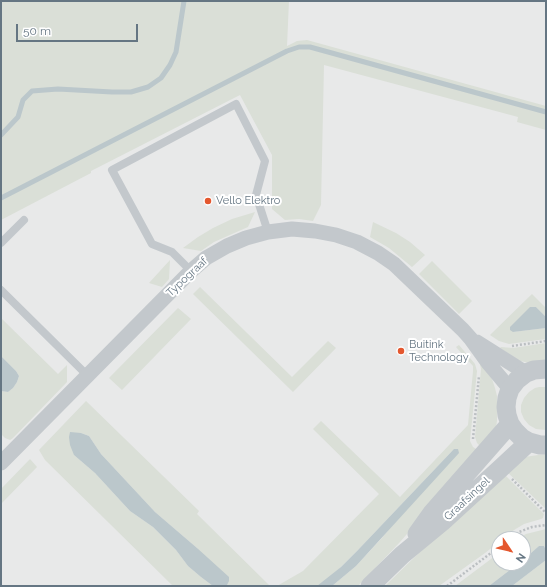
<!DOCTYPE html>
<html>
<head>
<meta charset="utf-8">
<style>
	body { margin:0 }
	#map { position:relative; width:547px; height:587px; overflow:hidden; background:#fafaf8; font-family:Raleway,sans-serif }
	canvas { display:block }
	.frame { position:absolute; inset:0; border:2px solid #657683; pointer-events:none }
	.north { position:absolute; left:491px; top:531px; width:40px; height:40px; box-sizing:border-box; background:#fff; border:1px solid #c1c8cd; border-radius:50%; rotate:125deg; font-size:11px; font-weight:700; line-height:16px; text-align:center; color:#657683 }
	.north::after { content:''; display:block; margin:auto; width:14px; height:18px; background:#e4572e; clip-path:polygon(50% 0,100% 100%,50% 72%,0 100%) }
	.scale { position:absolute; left:16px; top:24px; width:122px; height:18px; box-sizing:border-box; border:2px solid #657683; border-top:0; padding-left:5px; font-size:12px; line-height:14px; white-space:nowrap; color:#657683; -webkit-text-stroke:3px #fff; paint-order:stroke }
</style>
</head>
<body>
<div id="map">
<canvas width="547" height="587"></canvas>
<div class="frame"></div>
<div class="north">N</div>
<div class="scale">50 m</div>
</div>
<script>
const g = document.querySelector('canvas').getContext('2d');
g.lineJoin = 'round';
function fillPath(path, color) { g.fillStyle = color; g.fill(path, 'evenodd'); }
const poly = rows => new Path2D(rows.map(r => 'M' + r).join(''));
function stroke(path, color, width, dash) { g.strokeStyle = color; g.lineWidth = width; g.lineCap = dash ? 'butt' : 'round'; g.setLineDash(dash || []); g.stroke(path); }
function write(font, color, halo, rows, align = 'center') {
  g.font = font + ' Raleway,sans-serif'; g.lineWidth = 4; g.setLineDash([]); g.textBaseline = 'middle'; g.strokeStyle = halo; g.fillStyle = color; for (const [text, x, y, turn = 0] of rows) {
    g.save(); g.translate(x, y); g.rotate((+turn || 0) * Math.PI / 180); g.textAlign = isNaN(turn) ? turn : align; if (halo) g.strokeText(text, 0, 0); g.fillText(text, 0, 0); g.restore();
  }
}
fillPath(poly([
	[81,1,546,1,546,586,1,586,1,191],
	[499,539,523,539,523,563,499,563]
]), '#e8e9e9');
fillPath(poly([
	[1,1,289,1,287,46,297,41,307,40,546,106,546,130,517,122,518,117,324,65,321,205,313,221,299,219,285,220,272,209,272,155,240,95,91,171,91,173,1,220],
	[255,212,248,227,214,242,201,251,183,248,198,237,213,228,232,219],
	[373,222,396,233,410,242,425,255,412,267,389,248,370,237],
	[170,260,169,279,162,287,149,283],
	[432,261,472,301,459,314,419,274],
	[200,287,292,377,328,341,336,348,293,392,193,294],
	[532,294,546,308,546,317,536,307,513,332,546,328,546,339,509,344,499,341,490,335],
	[178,308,191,319,122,390,109,378],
	[1,318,58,374,67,365,67,382,13,438,10,440,5,438,1,434,1,391,8,392,13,388,17,382,19,376,16,371,1,356],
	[546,343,546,362,530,363,520,361,500,348,501,347,513,348],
	[459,345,475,364,477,371,470,441,473,447,479,451,400,542,358,586,332,586,356,566,382,538,454,449,358,550,341,567,321,584,317,586,277,586,303,571,379,494,313,429,321,421,400,497,468,425,473,371,473,366,456,347],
	[481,364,492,379,495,388,497,396,497,421,496,427,482,448,477,443,475,437,481,369,480,365],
	[539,387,546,387,546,430,536,429,529,425,524,419,521,412,521,405,524,398,529,392,535,388],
	[86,401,199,511,197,514,270,586,226,586,227,585,197,548,155,512,101,454,89,436,81,433,74,433,74,455,95,473,130,511,153,527,176,550,188,566,201,577,213,586,173,586,45,460,39,450],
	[546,454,546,509,504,469,519,458,531,456],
	[30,459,37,467,1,504,1,489],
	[502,472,544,514,543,518,541,519,524,524,514,530,502,539,499,539,499,542,485,553,439,586,385,586],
	[546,529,546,550,544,546,539,546,523,560,523,539,518,539,526,534],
	[499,553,499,563,519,563,489,586,455,586],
	[546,560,546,586,512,586]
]), '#dadfd7');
fillPath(poly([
	[530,307,536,307,546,317,546,328,513,332,510,330,510,327],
	[1,356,16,371,19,376,17,382,13,388,8,392,1,391],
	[70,432,81,433,89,436,101,454,155,512,197,548,229,577,229,581,227,585,213,586,201,577,188,566,176,550,153,527,130,511,95,473,74,455,70,445,69,437],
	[454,449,458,449,459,453,356,566,332,586,317,586,341,567,358,550],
	[539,546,544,546,546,550,546,560,512,586,489,586,519,563,523,563,523,560]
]), '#bbc7cb');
stroke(poly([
	[1,135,18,117,23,100,32,91,58,89,112,92,131,92,148,87,161,78,170,65,176,52,184,1],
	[1,198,287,51,299,47,310,47,546,112]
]), '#bbc7cb', 5);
stroke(poly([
	[512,346,546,341],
	[473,439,479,376],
	[512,479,546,513],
	[510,539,519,532,532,527,546,525],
	[447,586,499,547]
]), '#bbbfc2', 2.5, [2, 2]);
stroke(poly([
	[1,243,24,220],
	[191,271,172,252,152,244,112,170,236,104,265,161,256,195,268,232],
	[1,290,88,376]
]), '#c3c8cc', 8);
stroke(poly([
	[477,342,526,373],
	[1,463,191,271,206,258,227,246,246,238,268,232,292,229,315,231,336,235,357,242,378,253,394,264,463,330,471,339,489,364,510,389]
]), '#c3c8cc', 15);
stroke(poly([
	[546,369,534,370,526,373,517,380,510,389,507,398,506,407,507,415,510,424,515,431,522,438,529,442,540,445,546,445],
	[417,534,432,513,510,424],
	[370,586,402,555,442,522,501,468,529,442]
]), '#c3c8cc', 19);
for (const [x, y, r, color] of [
	[208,201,4,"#e4572e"],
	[401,351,4,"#e4572e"]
]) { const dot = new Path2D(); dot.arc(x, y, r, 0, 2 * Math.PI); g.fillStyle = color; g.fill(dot); stroke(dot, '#fff', 1.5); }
write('11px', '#657683', '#fff', [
	["Vello Elektro",216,201],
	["Buitink",409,345],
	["Technology",409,358]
], 'left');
write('11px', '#657683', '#fff', [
	["Typograaf",187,277,-43],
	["Graafsingel",467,499,-43]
]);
</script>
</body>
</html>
